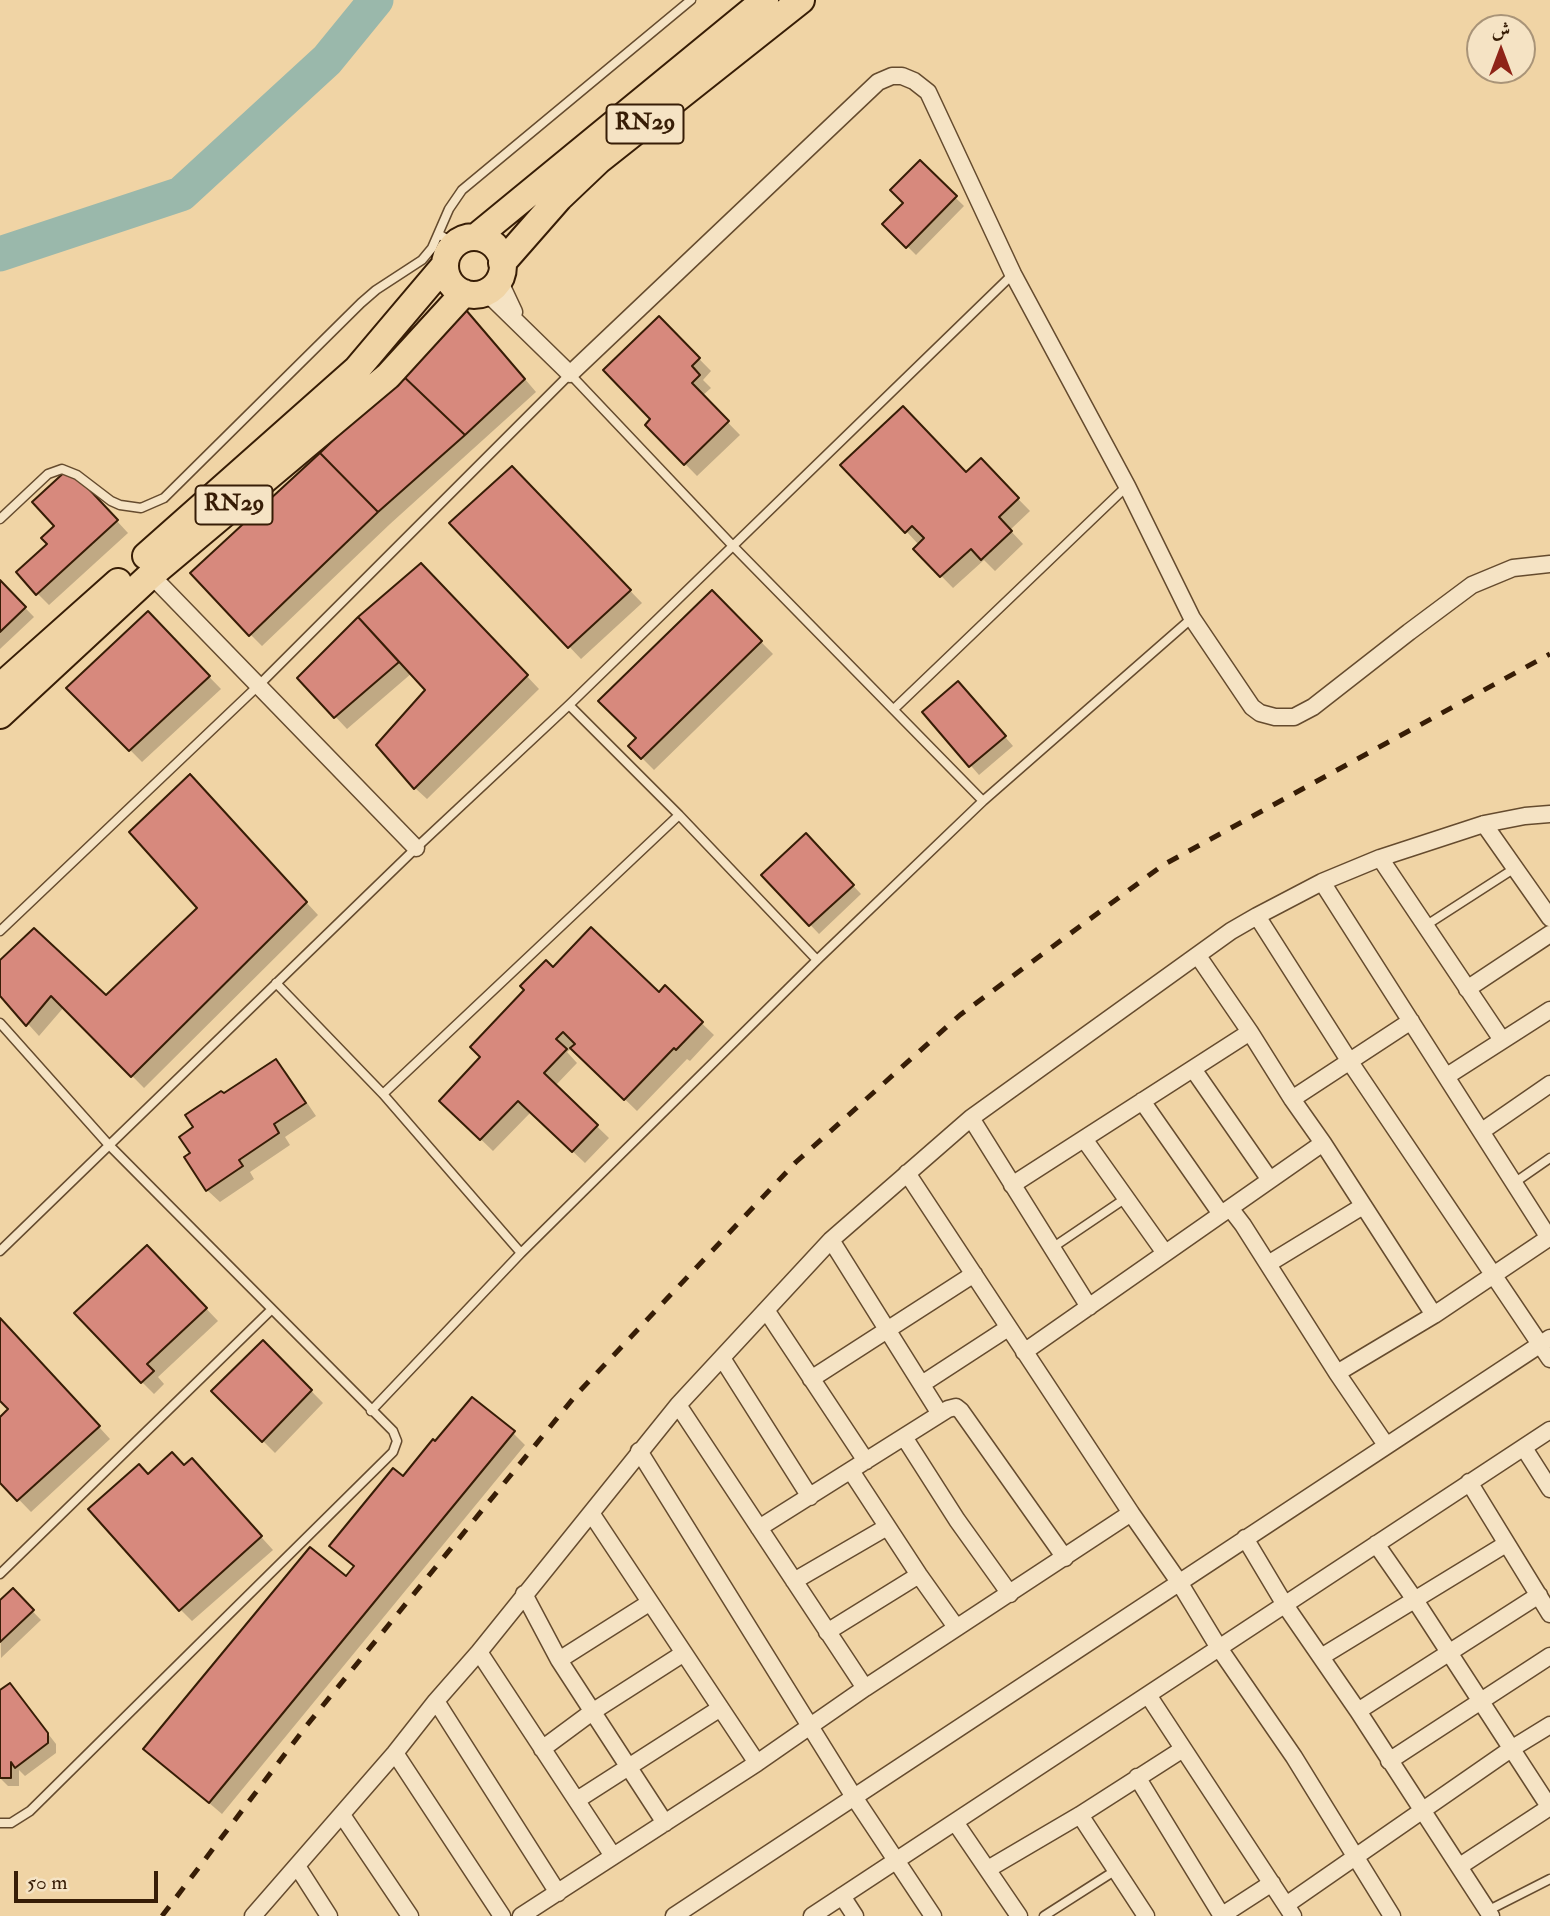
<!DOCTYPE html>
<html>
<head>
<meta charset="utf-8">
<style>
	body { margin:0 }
	#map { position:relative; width:1550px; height:1916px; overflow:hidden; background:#f0d4a5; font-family:"IM FELL Double Pica",Amiri,serif }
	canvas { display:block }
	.north { position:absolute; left:1466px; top:14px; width:70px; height:70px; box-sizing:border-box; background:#f5e3c4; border:2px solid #a99478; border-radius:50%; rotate:0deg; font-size:19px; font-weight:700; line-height:28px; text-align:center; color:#371d06 }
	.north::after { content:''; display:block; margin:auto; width:24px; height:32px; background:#8f2418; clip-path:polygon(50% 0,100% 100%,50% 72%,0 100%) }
	.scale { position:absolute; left:14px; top:1871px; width:144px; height:32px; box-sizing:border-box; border:4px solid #371d06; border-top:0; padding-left:9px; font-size:21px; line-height:24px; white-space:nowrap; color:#371d06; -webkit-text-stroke:5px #f5e3c4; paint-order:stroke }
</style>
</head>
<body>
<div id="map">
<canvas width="1550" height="1916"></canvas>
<div class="north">ش</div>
<div class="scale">50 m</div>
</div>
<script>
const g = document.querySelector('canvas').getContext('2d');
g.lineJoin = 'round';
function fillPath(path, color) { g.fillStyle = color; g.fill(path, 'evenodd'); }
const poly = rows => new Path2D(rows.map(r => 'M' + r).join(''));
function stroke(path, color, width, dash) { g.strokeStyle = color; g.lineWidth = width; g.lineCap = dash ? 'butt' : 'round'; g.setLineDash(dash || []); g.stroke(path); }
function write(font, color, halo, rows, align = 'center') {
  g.font = font + ' "IM FELL Double Pica",serif'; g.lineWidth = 5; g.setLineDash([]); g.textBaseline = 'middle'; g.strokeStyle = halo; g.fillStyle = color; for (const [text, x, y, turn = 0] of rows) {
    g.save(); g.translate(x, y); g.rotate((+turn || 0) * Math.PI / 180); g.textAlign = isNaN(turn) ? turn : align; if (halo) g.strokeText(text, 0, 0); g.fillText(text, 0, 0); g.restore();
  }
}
fillPath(poly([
	[920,163,964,206,916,255,885,224,906,203],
	[659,318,711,371,703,380,711,388,702,396,740,435,697,476,647,425,653,419],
	[478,324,536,392,390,524,262,646,250,634],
	[981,461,1030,511,1010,530,1023,544,995,571,984,560,953,588,915,549,919,545,906,531],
	[512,469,642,603,581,659,452,523],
	[81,482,128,533,49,605,37,593,49,544],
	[433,577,539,689,427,799,415,788,428,690,412,673,347,729,299,678,359,618],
	[0,582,34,617,0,649],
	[712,592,773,654,654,770,630,746,638,738],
	[148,614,221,689,142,762,69,688],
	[967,693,1013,746,979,775,925,713],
	[202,789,318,915,144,1088,64,1007,39,1036,0,993,0,962,106,997,199,908],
	[806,836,861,894,819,934,763,875],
	[553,969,659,994,665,988,714,1035,690,1061,687,1059,637,1111,572,1048,567,1052,577,1063,555,1086,609,1138,585,1163,531,1112,493,1151,441,1101,483,1058],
	[275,1061,287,1073,316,1116,285,1137,290,1145,250,1172,254,1179,220,1202,207,1190,192,1154,196,1128,224,1095],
	[159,1259,218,1321,158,1377,164,1384,154,1394,142,1382],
	[0,1319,110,1439,31,1512,0,1480,0,1419,10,1409,0,1398],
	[263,1342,323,1403,275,1453,213,1391],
	[513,1433,525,1445,222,1814,146,1749,346,1578,355,1567,332,1546,403,1478],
	[184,1467,203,1473,273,1550,192,1621,180,1609,149,1476],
	[13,1591,41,1620,1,1658,0,1603],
	[10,1685,56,1744,56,1753,25,1776,19,1770,19,1786,8,1786,0,1778,0,1692]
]), '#0003');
stroke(poly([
	[0,254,181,194,327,60,376,0]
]), '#9ab8ab', 35);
const building = poly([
	[920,160,957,196,906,248,882,224,903,203,890,190,920,160],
	[466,310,525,379,465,435,401,374,466,310],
	[659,316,700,358,692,366,700,375,692,383,729,421,684,465,645,425,650,419,603,370,659,316],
	[401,374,465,435,378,512,320,453,401,374],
	[903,406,966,472,981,458,1019,498,999,517,1012,531,981,560,971,549,940,577,913,549,924,538,912,526,905,533,840,465,903,406],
	[320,453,378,512,249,636,190,573,320,453],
	[512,466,631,590,568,648,449,523,512,466],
	[69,468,118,520,36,595,16,572,47,544,41,538,54,526,32,502,69,468],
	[421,563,528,675,414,789,376,745,425,690,358,617,421,563],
	[0,580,26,607,0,632,0,580],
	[712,590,762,641,641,759,628,746,636,738,598,701,712,590],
	[148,611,210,676,129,751,66,688,148,611],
	[358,617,399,662,334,718,297,678,358,617],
	[958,681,1006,736,969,767,922,712,958,681],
	[190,774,307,902,131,1077,51,996,26,1026,0,996,0,960,34,928,106,995,197,908,129,832,190,774],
	[806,833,854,885,809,926,761,875,806,833],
	[591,927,659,992,665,985,703,1022,676,1050,674,1048,624,1100,570,1048,575,1044,563,1032,556,1039,567,1049,544,1073,598,1125,572,1152,518,1101,480,1140,439,1101,480,1057,470,1047,524,990,520,986,546,960,553,967,591,927],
	[276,1059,306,1103,274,1124,279,1133,239,1160,243,1166,206,1191,184,1157,190,1153,179,1137,193,1127,185,1115,221,1091,224,1093,276,1059],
	[147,1245,207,1308,147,1364,154,1371,141,1383,74,1313,147,1245],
	[0,1318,100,1426,17,1501,0,1483,0,1417,8,1409,0,1401,0,1318],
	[263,1340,312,1390,262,1442,211,1391,263,1340],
	[472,1397,515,1431,209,1803,143,1749,310,1547,346,1576,354,1566,329,1546,393,1468,403,1476,433,1439,435,1441,472,1397],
	[172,1452,184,1465,192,1458,262,1536,179,1611,88,1509,139,1464,148,1474,172,1452],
	[13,1588,34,1610,0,1642,0,1600,13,1588],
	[10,1683,48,1733,48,1743,15,1768,11,1762,11,1778,0,1778,0,1690,10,1683]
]);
fillPath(building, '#d7897d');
stroke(building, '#371d06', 2);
const service = poly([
	[440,235,455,244],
	[0,519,48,474,62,469,77,475,111,501,120,505,141,508,164,498,361,303,376,290,422,260,432,248,449,209,462,190,691,0],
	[569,705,679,815,817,960],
	[894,709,1127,486],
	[1425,926,1515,868],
	[0,931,260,684,570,374,732,545,983,801],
	[276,983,383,1094,521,1253],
	[0,1023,108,1144,393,1431,397,1441,393,1452,30,1811,11,1823,0,1823],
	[383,1094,679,815],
	[1514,1183,1550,1158],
	[1052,1248,1126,1198],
	[0,1251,416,848,569,705,1013,274],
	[371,1411,521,1253,817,960,983,801,1192,618],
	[0,1574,271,1310],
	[1489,1910,1550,1879],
	[1044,1916,1116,1870]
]);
const minor = poly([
	[499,280,514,312],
	[486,292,570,374,878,82,892,76,902,76,914,81,928,92,1013,274,1127,486,1192,618,1252,707,1260,713,1275,717,1294,717,1313,707,1409,632,1472,585,1513,568,1550,564],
	[151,575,416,848],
	[1484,824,1550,918],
	[1380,858,1502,1040],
	[1322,882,1549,1238],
	[1257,916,1350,1062,1550,1359],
	[1198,956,1250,1032,1292,1099,1323,1143,1434,1315],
	[1467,989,1550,934],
	[1193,1069,1270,1180],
	[1447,1076,1550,1010],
	[1292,1099,1411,1021],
	[1142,1101,1221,1214],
	[971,1118,1089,1307],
	[1482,1131,1550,1084],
	[1084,1139,1165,1253],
	[907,1173,1131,1513,1179,1582,1219,1648,1294,1757,1392,1916],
	[1012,1185,1250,1032],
	[1230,1208,1243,1225,1337,1373,1386,1445],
	[831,1240,940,1414],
	[1268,1264,1363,1206],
	[766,1310,866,1461],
	[1024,1352,1323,1143],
	[722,1358,810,1497],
	[1337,1373,1434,1315,1550,1237],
	[811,1379,974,1274],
	[922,1384,1008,1328],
	[678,1405,865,1688],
	[904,1437,957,1520,1010,1594],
	[1524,1448,1550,1489],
	[639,1451,854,1797,933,1916],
	[851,1471,919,1575,956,1627],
	[1469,1482,1550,1614],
	[591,1513,757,1763],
	[759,1528,948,1409,956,1407,961,1411,1065,1558],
	[1245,1538,1285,1605,1358,1711,1491,1916],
	[1376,1544,1415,1600,1550,1808],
	[794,1581,887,1527],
	[524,1594,559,1660,665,1823],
	[827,1632,919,1575],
	[479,1652,613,1856],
	[1321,1657,1506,1544],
	[559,1660,649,1603],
	[1148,1695,1293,1916],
	[436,1701,558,1893],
	[1358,1711,1539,1595],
	[542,1749,592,1712,684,1653],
	[395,1753,502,1916],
	[1389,1761,1550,1656],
	[1137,1777,1222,1916],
	[577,1800,719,1709],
	[342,1815,410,1916],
	[1080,1815,1146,1916],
	[955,1822,1019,1916],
	[297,1866,329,1916],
	[1460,1866,1550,1807],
	[988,1869,1080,1815,1183,1749],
	[842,1896,855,1916],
	[1286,1905,1511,1749,1550,1725],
	[253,1916,395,1753,436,1701,479,1652,678,1405,831,1240,971,1118,1231,931,1257,916,1322,882,1380,858,1484,824,1525,816,1550,814],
	[521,1916,757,1763,865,1688,1131,1513],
	[674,1916,1550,1338],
	[812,1916,1550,1430],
	[1221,1916,1272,1883]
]);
const trunk = poly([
	[476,237,765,0],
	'445 266a29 29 0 1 1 58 0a29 29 0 1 1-58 0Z',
	[502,263,559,198,599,160,801,0],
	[146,556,357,369,445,265],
	[0,687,118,582],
	[0,715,151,575,388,376,464,293]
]);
stroke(service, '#654b2e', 11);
stroke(minor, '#654b2e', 19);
stroke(trunk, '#371d06', 30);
stroke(service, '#f5e3c4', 8);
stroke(minor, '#f5e3c4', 16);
stroke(trunk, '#f0d4a5', 26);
stroke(poly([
	[162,1916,307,1725,576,1395,796,1162,960,1015,1163,865,1550,654]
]), '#371d06', 5, [12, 12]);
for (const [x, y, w] of [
	[645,124,77],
	[234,505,77]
]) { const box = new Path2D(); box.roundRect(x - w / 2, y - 19.5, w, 39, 5); g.fillStyle = '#f5e3c4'; g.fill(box); stroke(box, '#371d06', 2); }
write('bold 23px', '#371d06', null, [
	["RN29",645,124],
	["RN29",234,505]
]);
</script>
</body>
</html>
